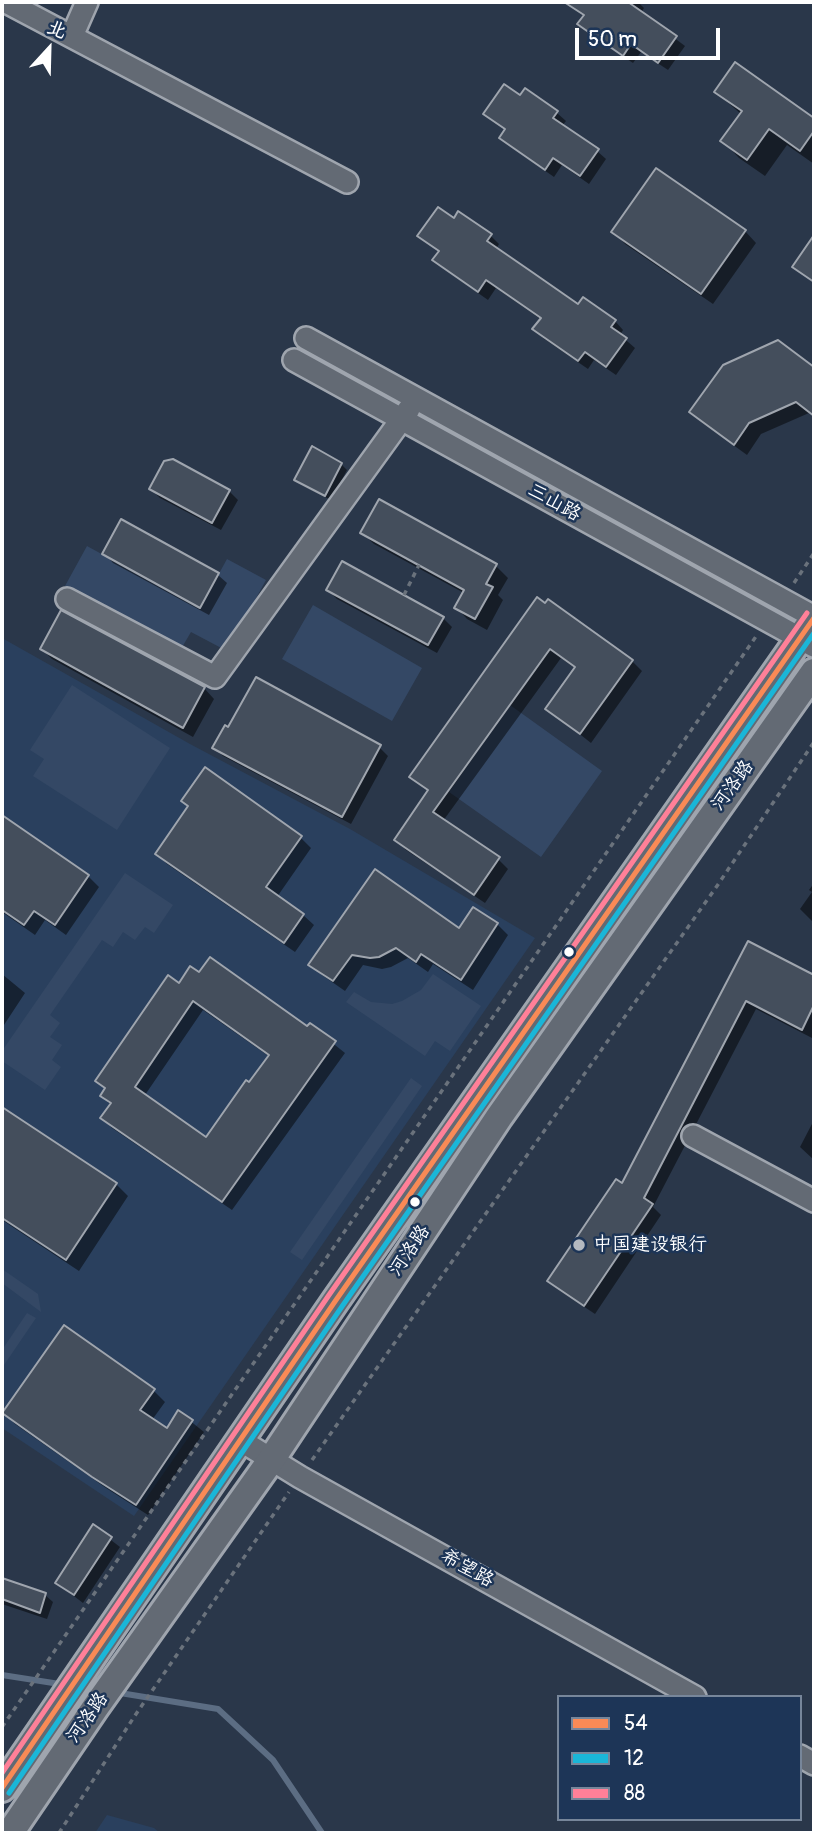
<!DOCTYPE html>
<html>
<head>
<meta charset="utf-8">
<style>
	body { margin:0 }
	#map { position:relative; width:816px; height:1835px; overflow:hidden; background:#2a374a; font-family:Pangolin,"LXGW WenKai TC",sans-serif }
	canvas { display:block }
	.frame { position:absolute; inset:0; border:4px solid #fff; pointer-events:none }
	.legend { position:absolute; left:557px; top:1695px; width:245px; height:126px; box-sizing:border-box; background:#1d3557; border:2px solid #77869a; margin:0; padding:9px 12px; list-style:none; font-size:21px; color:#fff }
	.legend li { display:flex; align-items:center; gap:14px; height:35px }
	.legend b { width:35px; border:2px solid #77869a }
	.north { position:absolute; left:14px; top:14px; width:70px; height:70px; -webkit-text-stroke:5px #1d3557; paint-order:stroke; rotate:22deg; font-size:19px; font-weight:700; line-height:28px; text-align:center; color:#fff }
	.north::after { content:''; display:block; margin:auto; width:24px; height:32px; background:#fff; clip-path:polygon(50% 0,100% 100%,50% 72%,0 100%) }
	.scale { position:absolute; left:575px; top:28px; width:145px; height:32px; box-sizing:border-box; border:4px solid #fff; border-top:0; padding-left:9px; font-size:21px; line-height:24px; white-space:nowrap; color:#fff; -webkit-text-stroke:5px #1d3557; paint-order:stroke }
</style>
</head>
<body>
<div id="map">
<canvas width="816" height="1835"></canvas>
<div class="frame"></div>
<ul class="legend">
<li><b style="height:9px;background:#f98a56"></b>54</li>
<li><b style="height:9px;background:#1ab6d8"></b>12</li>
<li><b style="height:9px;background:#ff8098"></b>88</li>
</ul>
<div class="north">北</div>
<div class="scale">50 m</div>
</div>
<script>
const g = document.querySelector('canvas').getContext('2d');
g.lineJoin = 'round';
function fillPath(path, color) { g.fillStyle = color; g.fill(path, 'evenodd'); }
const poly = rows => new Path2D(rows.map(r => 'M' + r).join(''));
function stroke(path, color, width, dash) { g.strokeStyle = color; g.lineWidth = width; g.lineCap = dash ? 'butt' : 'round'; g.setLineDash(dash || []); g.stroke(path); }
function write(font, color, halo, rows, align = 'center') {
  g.font = font + ' Pangolin,"LXGW WenKai TC",sans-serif'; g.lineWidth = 5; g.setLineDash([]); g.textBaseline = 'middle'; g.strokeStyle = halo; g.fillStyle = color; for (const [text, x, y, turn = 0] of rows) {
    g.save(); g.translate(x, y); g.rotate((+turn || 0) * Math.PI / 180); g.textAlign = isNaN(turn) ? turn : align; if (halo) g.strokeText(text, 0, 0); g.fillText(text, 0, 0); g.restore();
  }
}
fillPath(poly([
	[2,638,190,744,350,829,535,938,134,1516,2,1428],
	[107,1815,154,1828,160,1833,95,1833]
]), '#2a405e');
fillPath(poly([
	[87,546,200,608,227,559,266,580,227,651,191,632,181,649,65,586],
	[313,605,422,668,392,721,282,659],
	[72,685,170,748,117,830,33,776,44,759,30,750],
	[510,705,602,771,541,857,449,792],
	[125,873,173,905,154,933,145,927,135,940,123,932,113,947,102,940,50,1015,60,1023,50,1037,62,1045,52,1060,61,1067,45,1090,2,1061,2,1051],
	[433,974,481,1006,450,1051,435,1041,425,1056,346,1002,354,992,371,1002,392,1004,402,1001,421,990],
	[411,1078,422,1086,302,1260,290,1252],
	[2,1269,38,1294,41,1312,2,1283],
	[27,1313,36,1318,2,1368,2,1350]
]), '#344865');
fillPath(poly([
	[566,2,638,2,644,8,641,13,685,46,668,70,641,52,633,63,588,33,580,24,585,17],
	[735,64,814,120,814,164,787,145,765,176,739,158,723,141,742,115,716,92],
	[520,98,557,113,566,121,562,126,597,151,606,159,589,184,562,165,554,177,510,146,501,137,506,130,486,113],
	[454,220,490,235,499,244,496,249,578,306,615,321,623,330,620,335,635,348,616,375,594,360,588,369,543,338,535,329,542,320,496,288,488,300,444,269,435,260,440,253,419,236],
	[745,231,756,243,713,304,625,244,614,232],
	[813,240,814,240,814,283,794,267],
	[777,342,814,369,814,417,809,413,761,434,747,455,703,423,691,411],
	[341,464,347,470,331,500,302,485,296,479],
	[151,489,229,491,238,500,221,530,160,498],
	[379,502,496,566,508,578,498,595,503,600,487,630,467,619,456,607,464,593,374,544,362,533],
	[122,522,218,575,227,583,209,615,113,563,105,554],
	[328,590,443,618,452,627,437,653,337,599],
	[538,600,632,661,642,671,591,743,548,709,576,669,561,658,443,821,498,859,508,869,485,903,406,850,396,840,429,792,412,776],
	[42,649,204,688,214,699,193,737,52,659],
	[228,729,379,747,388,756,351,824,223,756,215,748],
	[206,769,301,838,311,848,277,897,303,915,314,925,295,952,167,864,157,854,189,807],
	[2,818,88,876,99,887,66,935,45,920,35,935,2,912],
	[814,883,814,923,800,909,812,892,809,890],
	[497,924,508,935,473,990,433,964,428,972,408,958,391,967,382,969,363,965,345,991,322,975,311,964],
	[749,943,814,977,814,1033,812,1038,756,1009,653,1207,661,1215,595,1314,559,1290,550,1281,623,1186],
	[2,974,25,993,2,1028],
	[179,985,308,1029,310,1025,345,1053,232,1210,112,1128,102,1118,111,1105,102,1096,106,1090,97,1081],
	[203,1010,270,1057,207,1139,145,1095],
	[2,1110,116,1184,128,1196,79,1271,2,1220],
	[814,1120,814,1160,800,1147],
	[65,1327,154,1391,165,1402,152,1420,167,1430,179,1412,204,1432,148,1515,106,1488,15,1424,4,1412],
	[94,1527,120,1547,83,1603,57,1583],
	[2,1580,45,1595,53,1602,47,1619,2,1604]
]), '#0007');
stroke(poly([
	[2,1675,66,1685],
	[114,1692,218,1709,273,1760,322,1833]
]), '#5c6d83', 6);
const building = poly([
	[564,2,628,2,677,36,658,63,631,44,623,56,577,24,584,15,564,2],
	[735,62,814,118,814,131,800,151,769,129,747,160,720,141,742,111,714,92,735,62],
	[504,84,520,95,525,88,558,111,553,118,599,149,580,176,553,158,545,170,499,138,505,129,483,114,504,84],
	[656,168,746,230,701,294,611,232,656,168],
	[438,207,454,218,458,211,492,234,487,241,532,272,578,304,583,297,616,320,611,327,627,338,606,367,585,352,578,361,532,329,541,318,486,280,478,292,432,260,439,251,417,236,438,207],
	[814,235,814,282,792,267,814,235],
	[778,340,814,367,814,416,796,402,749,423,734,445,689,412,723,365,778,340],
	[312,446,342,463,325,496,294,480,312,446],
	[173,459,230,490,212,523,149,489,164,461,173,459],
	[379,499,497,564,486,584,493,587,475,619,454,608,464,590,360,533,379,499],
	[121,519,219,573,200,608,102,554,121,519],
	[342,561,444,617,428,645,326,590,342,561],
	[537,597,545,603,548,599,633,660,580,734,545,709,575,667,550,649,433,812,500,857,474,895,394,840,428,790,409,777,537,597],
	[61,610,205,687,183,728,40,649,61,610],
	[256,677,381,745,342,817,212,748,225,725,228,727,256,677],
	[205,767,302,836,266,887,304,914,284,943,155,854,188,806,181,801,205,767],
	[2,815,89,875,55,925,34,911,24,925,2,910,2,815],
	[375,869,459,928,473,907,498,923,461,980,421,954,416,962,396,948,379,957,370,958,352,955,333,981,308,965,375,869],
	[748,941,814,975,814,1005,802,1030,746,1001,644,1198,653,1204,584,1306,547,1281,616,1179,622,1183,748,941],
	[210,957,307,1026,310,1023,336,1041,222,1202,100,1118,111,1103,100,1096,105,1088,95,1081,168,975,179,983,190,966,199,972,210,957],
	[193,1001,269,1055,249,1082,246,1080,206,1137,135,1087,193,1001],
	[2,1107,117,1183,66,1260,2,1218,2,1107],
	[64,1325,155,1389,140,1410,167,1428,178,1410,193,1420,136,1505,92,1477,2,1413,64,1325],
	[93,1524,112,1537,74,1595,55,1583,93,1524],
	[2,1578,46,1593,40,1613,2,1599,2,1578]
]);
fillPath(building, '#444e5c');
stroke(building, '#9fa5ae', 2);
const minor = poly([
	[6,2,347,182],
	[72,36,87,2],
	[306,338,814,617],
	[294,360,814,646],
	[67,599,215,677,409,409],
	[693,1136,814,1201],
	[240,1440,300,1477,695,1697],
	[800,1756,814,1764]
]);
const major = poly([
	[2,1788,336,1300,814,618],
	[10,1833,95,1708,271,1460,499,1117,814,672]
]);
stroke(minor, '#9fa5ae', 26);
stroke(major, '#9fa5ae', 32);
stroke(poly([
	[794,583,814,553],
	[404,595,419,565],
	[312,1460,717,886,814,742],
	[2,1727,757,635],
	[59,1833,134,1717,289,1492]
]), '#6a727c', 3.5, [5, 5]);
stroke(minor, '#636a74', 21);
stroke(major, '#636a74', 26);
stroke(poly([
	[2,1788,336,1300,814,618]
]), '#f98a56', 5);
stroke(poly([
	[9,1793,343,1305,814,633]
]), '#1ab6d8', 5);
stroke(poly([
	[2,1773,329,1295,807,613]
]), '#ff8098', 5);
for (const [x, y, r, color] of [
	[569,952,6,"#fff"],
	[415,1202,6,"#fff"],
	[579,1245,7,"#b4b9c0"]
]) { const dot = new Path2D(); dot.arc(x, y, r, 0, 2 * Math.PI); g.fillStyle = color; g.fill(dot); stroke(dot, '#1d3557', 2.5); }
write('19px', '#fff', '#1d3557', [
	["三山路",554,503,29],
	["河洛路",733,786,-54],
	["河洛路",410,1251,-56],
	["希望路",467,1569,29],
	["河洛路",88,1718,-55]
]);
write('19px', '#fff', '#1d3557', [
	["中国建设银行",593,1245]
], 'left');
</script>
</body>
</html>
